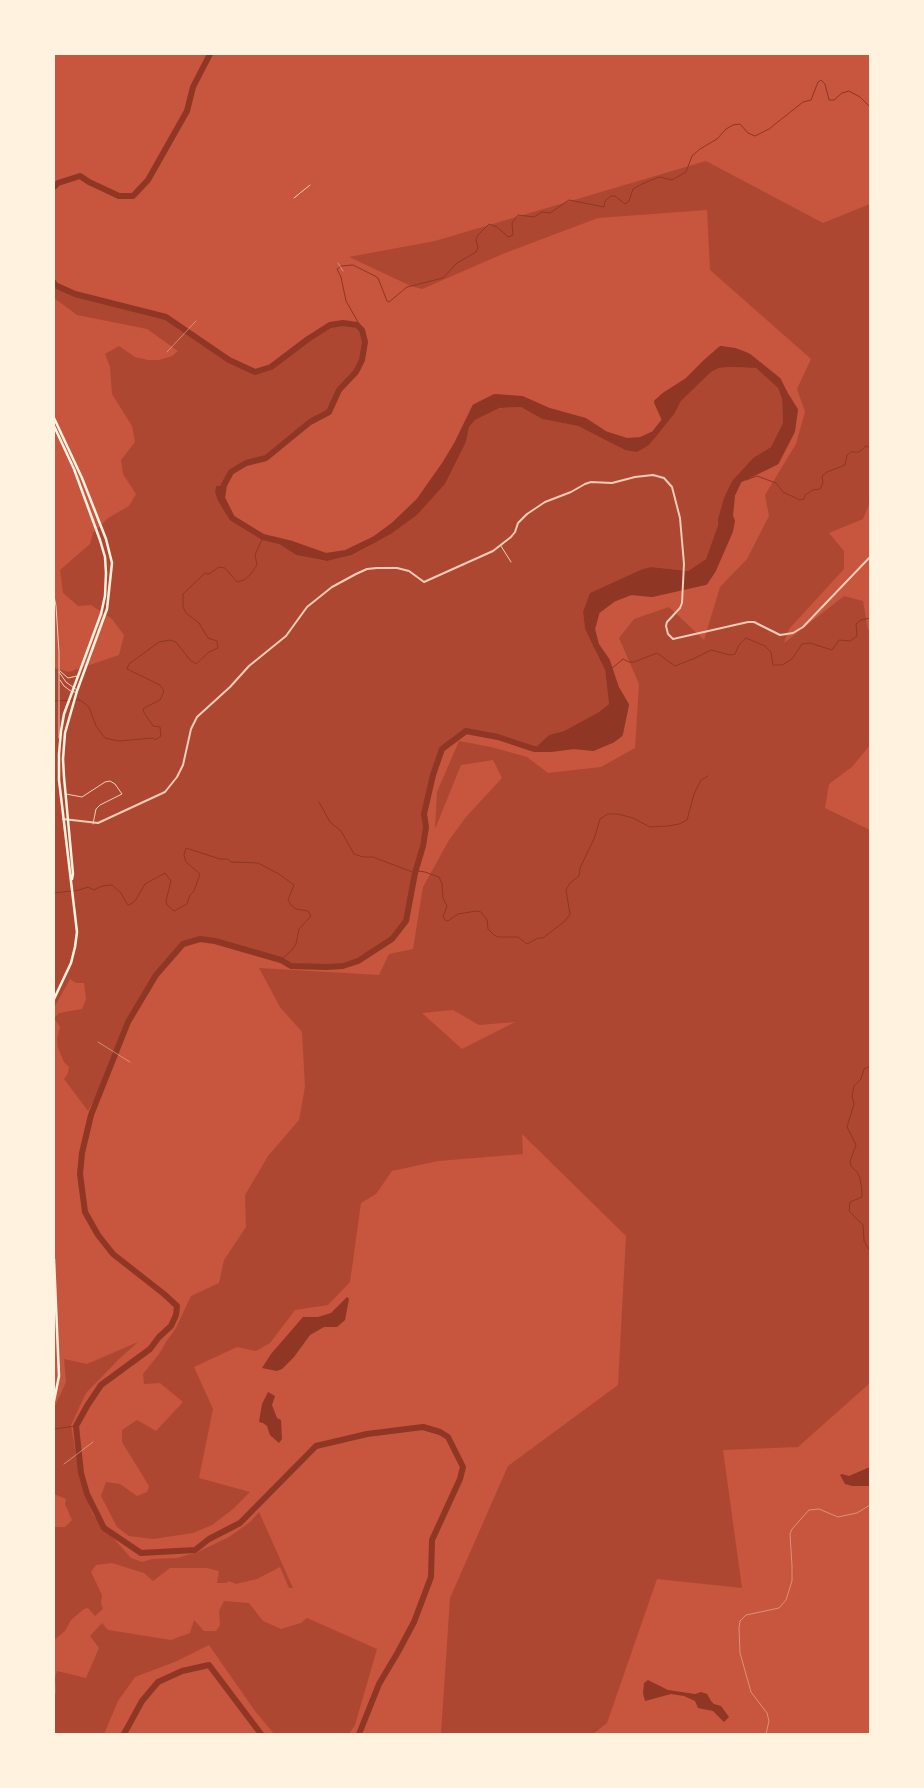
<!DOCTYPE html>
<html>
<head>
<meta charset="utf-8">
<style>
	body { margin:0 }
	#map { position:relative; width:924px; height:1788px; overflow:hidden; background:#c8553d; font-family:Commissioner,sans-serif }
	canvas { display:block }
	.frame { position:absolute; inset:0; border:55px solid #fff3e0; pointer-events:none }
</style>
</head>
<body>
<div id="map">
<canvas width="924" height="1788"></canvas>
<div class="frame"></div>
</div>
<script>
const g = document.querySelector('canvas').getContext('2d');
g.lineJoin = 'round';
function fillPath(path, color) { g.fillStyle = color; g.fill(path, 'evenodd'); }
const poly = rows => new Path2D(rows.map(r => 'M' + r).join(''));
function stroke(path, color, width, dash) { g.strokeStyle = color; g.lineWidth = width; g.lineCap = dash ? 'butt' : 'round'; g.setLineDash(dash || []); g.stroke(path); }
fillPath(poly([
	[706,161,823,223,870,204,870,502,863,519,829,533,844,551,844,569,789,629,784,643,844,596,863,601,868,630,870,631,870,745,852,767,829,784,825,808,870,830,870,1383,798,1447,723,1450,742,1588,657,1579,607,1723,593,1734,441,1734,450,1598,508,1466,618,1385,626,1236,522,1134,523,1154,438,1161,392,1171,376,1194,361,1203,350,1282,328,1305,295,1310,270,1343,256,1351,237,1347,194,1367,213,1409,199,1478,250,1492,233,1509,212,1525,193,1533,153,1539,129,1536,117,1527,101,1496,106,1482,120,1484,137,1496,147,1492,149,1486,122,1442,122,1430,137,1420,156,1431,183,1402,160,1383,144,1384,143,1374,159,1354,166,1342,176,1328,191,1296,219,1283,224,1260,246,1227,245,1195,268,1156,299,1120,305,1087,302,1032,280,1007,259,968,379,975,389,954,413,949,423,887,449,840,466,817,502,778,493,760,461,765,435,829,437,792,459,741,491,747,527,757,548,773,601,767,635,748,639,684,619,638,634,619,669,607,704,640,720,587,747,559,769,516,765,495,796,444,805,412,797,389,811,359,710,270,707,210,598,218,505,253,422,289,411,286,349,257,435,241],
	[453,1010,479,1025,515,1022,462,1049,422,1013],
	[54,283,55,286,75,294,166,317,229,360,255,372,271,367,308,339,330,325,343,323,357,325,362,330,365,342,362,360,356,372,339,390,329,412,310,422,266,458,246,463,232,472,224,485,216,486,215,492,217,499,235,523,266,540,276,542,296,555,320,560,327,561,353,555,391,534,417,515,445,484,466,442,469,427,475,420,501,408,521,407,542,419,578,426,625,450,649,445,673,414,681,401,711,372,719,368,730,367,756,368,778,388,782,399,783,423,771,447,753,458,732,481,718,519,718,525,706,559,688,571,651,567,583,612,585,629,605,670,609,704,599,712,564,731,549,735,534,749,498,737,466,731,442,749,433,775,406,921,392,939,358,961,343,966,327,967,291,966,281,960,215,941,200,939,183,944,156,975,129,1022,110,1059,103,1083,88,1111,64,1079,68,1073,69,1067,64,1062,58,1048,57,1039,60,1027,54,1018,59,1013,82,1009,86,999,84,983,76,983,70,979,54,1008,54,668,69,672,119,655,124,635,112,619,91,605,78,606,63,593,60,570,90,544,93,533,108,518,129,506,136,494,123,474,121,460,135,442,132,426,112,394,110,367,105,354,119,346,135,357,148,360,159,360,172,356,178,351,147,329,77,315,54,298],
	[138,1342,119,1359,86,1393,71,1425,80,1480,93,1515,131,1558,142,1562,152,1559,177,1558,198,1552,229,1537,250,1522,259,1512,293,1588,289,1588,280,1567,257,1579,236,1584,229,1581,226,1583,217,1583,219,1571,207,1568,170,1568,153,1581,144,1573,112,1563,96,1565,91,1572,102,1595,101,1603,103,1609,95,1616,88,1608,84,1609,71,1620,65,1631,54,1640,54,1527,65,1527,72,1520,65,1504,66,1499,54,1494,54,1408,66,1382,64,1359,87,1364],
	[224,1601,249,1603,263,1621,281,1629,301,1623,307,1618,377,1649,355,1725,349,1734,274,1734,255,1711,209,1645,177,1661,135,1677,118,1701,104,1734,54,1734,54,1700,56,1691,55,1678,57,1671,86,1678,99,1648,90,1636,102,1623,108,1630,171,1640,190,1633,194,1620,204,1631,216,1631,220,1625,219,1611]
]), '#ae4732');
fillPath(poly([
	[721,349,735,351,748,356,778,380,785,394,795,410,792,431,776,462,739,480,732,495,730,516,732,521,730,531,713,570,705,582,652,594,631,592,613,599,597,611,592,629,596,645,607,661,616,688,626,705,620,734,612,740,593,748,574,746,551,749,534,749,549,735,564,731,599,712,609,704,605,670,585,629,583,612,590,593,643,569,651,567,688,571,706,559,718,525,718,519,724,498,732,481,753,458,771,447,783,423,782,399,778,388,756,368,730,367,719,368,711,372,681,401,674,414,649,445,637,452,625,450,578,426,542,419,521,407,500,408,475,420,469,427,466,442,445,484,417,515,391,534,352,555,327,561,296,555,276,542,266,540,235,523,226,514,217,499,215,492,216,486,224,485,222,498,232,518,263,537,292,544,326,556,346,553,375,539,394,525,419,501,457,444,475,407,495,397,522,399,549,411,585,421,605,434,627,441,641,440,654,434,664,420,657,402,665,395,687,381,705,363],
	[347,1297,349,1299,345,1320,337,1327,324,1327,310,1335,294,1357,282,1369,277,1371,262,1368,271,1354,303,1317,318,1317,331,1313],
	[268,1392,275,1396,272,1405,277,1418,281,1420,282,1439,279,1443,270,1435,267,1426,263,1423,259,1422,262,1404],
	[870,1467,870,1486,852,1486,845,1484,840,1475,842,1474,849,1476],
	[648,1680,668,1690,695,1694,701,1692,707,1694,711,1701,714,1704,721,1706,729,1717,724,1722,713,1711,698,1708,695,1701,684,1696,671,1694,645,1701,643,1693,644,1683]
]), '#8f3625');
stroke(poly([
	[357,325,358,322,346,301,341,277,337,269,341,266,353,265,375,276,378,278,387,301,389,302,407,287,443,278,457,263,476,252,478,248,476,240,478,235,489,224,497,227,508,237,513,235,512,223,518,215,534,217,542,212,550,213,569,200,604,207,605,201,611,196,615,196,625,204,629,201,633,189,642,184,659,177,672,180,686,172,692,156,700,149,717,139,726,129,733,125,740,124,748,133,755,136,769,129,803,102,811,100,818,82,821,80,825,84,829,100,834,100,842,93,849,91,860,97,870,107],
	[743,478,746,480,757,476,776,483,783,492,800,500,804,499,805,495,813,490,820,489,823,483,822,476,827,472,845,465,847,455,851,452,859,452,866,446,870,448],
	[611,669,623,659,629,662,634,662,657,653,675,666,693,659,711,650,730,655,735,654,739,645,746,638,765,646,771,652,773,665,782,665,792,659,802,644,810,643,832,650,839,640,850,641,857,636,856,624,861,620,870,618],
	[54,701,80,700,89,707,96,726,105,738,119,741,153,738,155,740,161,736,160,727,153,726,143,711,144,708,160,700,164,691,160,685,127,669,129,664,159,642,170,640,176,642,190,660,196,664,209,652,218,648,217,641,208,638,199,623,186,613,183,607,183,594,205,573,209,574,219,567,225,568,237,582,244,580,251,574,257,565,255,555,263,537],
	[319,802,330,822,341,831,354,854,363,857,373,857,415,873,418,871,425,872,439,877,442,884,443,898,447,906,443,917,445,920,448,921,458,914,476,911,481,912,487,920,488,929,494,935,498,937,518,937,527,944,538,938,543,938,565,921,570,914,566,890,570,883,579,876,580,868,594,839,600,819,608,814,618,814,633,818,650,827,668,826,679,824,687,820,694,794,701,780,708,776],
	[54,893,79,890,88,887,94,890,102,886,112,885,121,893,127,904,129,905,135,901,145,884,165,873,171,881,166,901,167,905,174,911,187,904,190,895,194,891,200,874,186,862,184,855,186,848,220,859,228,859,231,862,258,863,279,874,294,885,288,900,291,905,296,909,308,911,311,916,299,929,296,944,292,950,281,960],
	[870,1066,864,1069,861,1079,854,1086,852,1096,854,1104,847,1127,856,1145,850,1161,851,1166,857,1172,860,1178,862,1191,862,1197,850,1202,849,1211,863,1225,864,1241,870,1251],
	[54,1429,76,1426]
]), '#8f3625', 1);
stroke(poly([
	[54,187,58,183,80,176,89,182,119,196,133,196,148,180,187,111,193,87,210,54],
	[54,283,55,285,75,294,166,317,229,360,255,372,271,367,308,339,330,325,343,323,357,325,362,330,365,342,362,360,356,372,339,390,329,412,310,422,266,458,246,463,231,472,224,485,222,498,232,518,263,537,292,544,326,556,346,553,375,539,394,525,419,501,445,464,457,444,475,407,495,397,522,399,549,411,585,421,605,434,627,441,641,440,654,434,665,420,657,402,665,395,687,381,705,363,721,349,735,351,748,356,778,380,785,394,795,410,792,431,776,462,739,480,732,495,730,516,732,521,730,531,713,570,705,582,652,594,631,592,613,599,597,611,592,629,596,645,607,661,616,688,626,705,620,734,612,740,593,748,574,746,551,749,534,749,498,737,466,731,442,749,433,775,424,814,426,827,423,846,415,873,406,921,392,939,358,961,343,966,327,967,291,966,281,960,215,941,200,939,183,944,156,975,128,1022,91,1115,82,1153,80,1174,85,1212,98,1235,113,1254,164,1294,177,1306,176,1315,171,1326,159,1337,150,1349,101,1385,87,1406,76,1426,81,1473,87,1494,104,1528,141,1553,195,1550,209,1539,240,1523,316,1446,367,1434,423,1427,440,1432,448,1437,463,1467,460,1479,432,1540,431,1577,414,1622,398,1652,379,1684,359,1734],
	[124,1734,142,1701,158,1682,182,1671,209,1665,261,1734]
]), '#8f3625', 6);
stroke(poly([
	[338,263,343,271],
	[167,352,196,321],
	[98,1042,130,1062],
	[64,1464,93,1442],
	[766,1734,769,1721,767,1713,751,1692,740,1653,739,1628,740,1621,746,1615,779,1608,786,1600,792,1581,792,1566,790,1534,792,1529,809,1510,819,1509,838,1517,857,1513,870,1505]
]), '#f1ccb7', 0.5);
stroke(poly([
	[294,198,310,185],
	[501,546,511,562],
	[54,596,56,606,59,652,59,738],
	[60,671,68,678,77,676],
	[59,672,66,682,77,690],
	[60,680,64,686,72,692,76,692],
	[66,794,82,797,105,782,110,781,115,784,122,794,100,805,96,809,93,824]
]), '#f1ccb7', 1);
stroke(poly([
	[63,819,98,823,165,792,177,777,183,765,191,729,197,717,230,687,249,666,286,636,307,607,332,587,356,574,367,569,377,568,397,568,409,571,424,582,493,551,511,537,515,532,518,523,527,514,545,502,571,492,585,484,591,482,612,483,635,477,653,475,664,478,672,487,680,518,684,564,682,603,680,608,667,622,666,626,668,634,673,639,748,622,754,622,780,635,793,633,803,627,870,557]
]), '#f1ccb7', 2);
stroke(poly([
	[54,418,82,478,106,539,112,563,107,609,77,691,65,733,63,759,64,777,73,874,72,879],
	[54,426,74,469,100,540,105,557,106,573,105,596,101,614,64,714,61,731,59,754,59,780,77,932,75,947,71,963,54,999],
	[54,1259,59,1376,54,1401]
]), '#fff3e0', 2.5);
</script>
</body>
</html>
